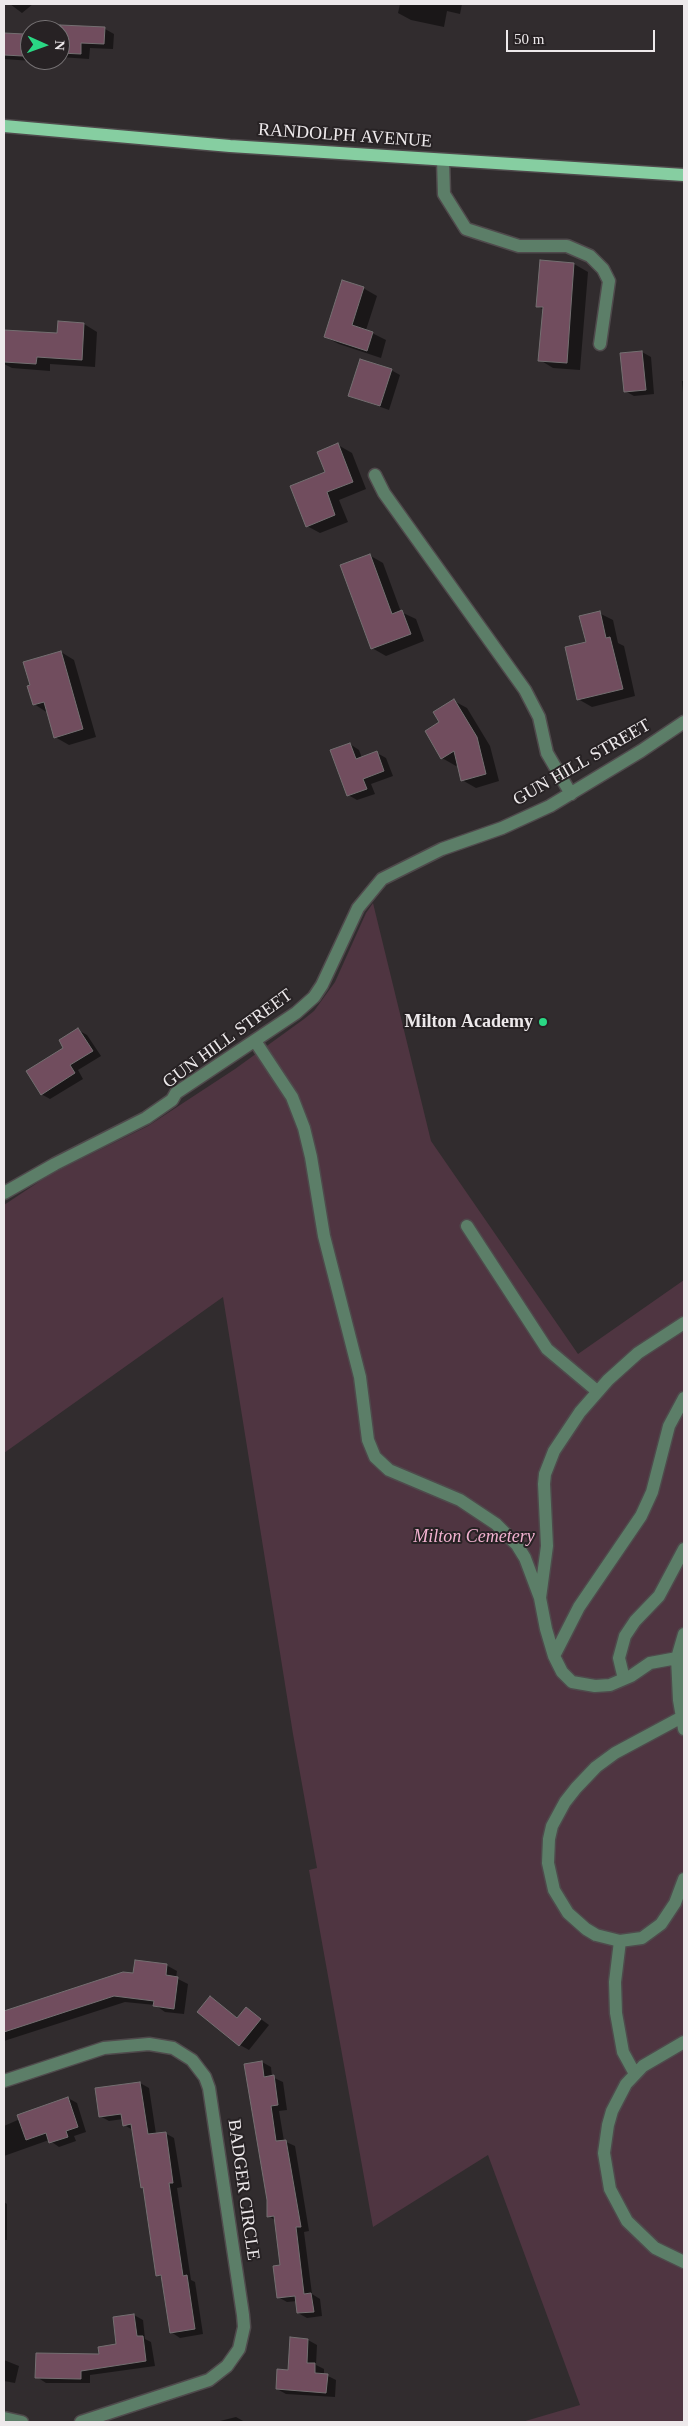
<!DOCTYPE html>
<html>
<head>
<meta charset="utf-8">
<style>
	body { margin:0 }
	#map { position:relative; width:688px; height:2426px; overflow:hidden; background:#312c2e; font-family:Georgia,serif }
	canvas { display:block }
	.frame { position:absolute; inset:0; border:5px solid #ede9eb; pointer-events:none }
	.north { position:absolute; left:20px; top:20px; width:50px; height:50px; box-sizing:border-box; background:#272224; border:1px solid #767274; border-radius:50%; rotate:92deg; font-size:14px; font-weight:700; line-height:20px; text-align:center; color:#ede9eb }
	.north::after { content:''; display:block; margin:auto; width:18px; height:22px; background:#2ad884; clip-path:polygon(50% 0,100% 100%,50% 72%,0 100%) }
	.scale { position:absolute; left:506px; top:30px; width:149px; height:22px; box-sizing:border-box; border:2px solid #ede9eb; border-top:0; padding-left:6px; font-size:15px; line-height:18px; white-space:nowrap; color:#ede9eb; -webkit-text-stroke:4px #272224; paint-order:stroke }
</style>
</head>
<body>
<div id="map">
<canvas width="688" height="2426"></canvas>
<div class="frame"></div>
<div class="north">N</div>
<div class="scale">50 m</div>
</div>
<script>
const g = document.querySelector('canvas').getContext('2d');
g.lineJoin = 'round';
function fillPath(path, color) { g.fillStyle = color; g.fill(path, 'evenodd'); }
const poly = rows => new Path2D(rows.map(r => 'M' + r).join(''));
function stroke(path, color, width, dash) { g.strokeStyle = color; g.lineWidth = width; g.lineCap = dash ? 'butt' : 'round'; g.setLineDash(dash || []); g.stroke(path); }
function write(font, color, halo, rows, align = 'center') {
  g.font = font + ' Georgia,serif'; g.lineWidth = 4; g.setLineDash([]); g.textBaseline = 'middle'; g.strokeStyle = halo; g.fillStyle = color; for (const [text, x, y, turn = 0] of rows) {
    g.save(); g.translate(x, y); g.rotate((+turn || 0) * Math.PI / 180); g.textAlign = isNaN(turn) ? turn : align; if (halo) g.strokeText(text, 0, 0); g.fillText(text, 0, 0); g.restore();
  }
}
fillPath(poly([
	[373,903,431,1141,578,1354,684,1280,684,2422,522,2422,580,2405,488,2155,373,2227,309,1870,317,1868,293,1734,223,1297,4,1453,4,1205,49,1175,148,1126,235,1069,304,1019,314,1011,335,982,366,913]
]), '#4f3541');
fillPath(poly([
	[10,4,33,4,22,13],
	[400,4,462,4,460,14,447,11,444,27,411,20,398,13],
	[50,26,105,29,114,34,113,49,90,48,89,59,60,57,60,30,50,30],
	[4,34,30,36,30,60,32,61,4,59],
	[541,262,574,264,588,272,580,370,553,368,540,360,544,310,537,306],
	[363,288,377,296,366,330,386,340,381,358,339,344,325,337],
	[59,322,84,324,97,332,95,367,50,364,50,371,12,368,4,364,4,331,58,335],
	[642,352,651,357,654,394,634,396,625,391],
	[391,370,400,375,389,410,350,396],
	[682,381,684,381,684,404],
	[338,445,352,453,366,489,339,500,348,522,320,533,307,526],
	[369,555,383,563,401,612,416,619,424,641,386,656,372,648],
	[599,613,613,620,618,643,624,646,635,696,592,707,578,699,587,643],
	[61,652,74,660,96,737,69,745,55,737,48,713,34,704],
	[454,701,467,708,490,746,499,781,476,788,462,780,458,764,456,766,442,758,441,723],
	[350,744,359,750,362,758,377,753,386,758,393,776,371,784,375,794,357,800,348,795],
	[78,1030,87,1035,101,1056,78,1070,83,1079,50,1099,41,1094,65,1048],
	[166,1965,177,1971,176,1978,188,1984,184,2014,165,2012,155,2005,125,2002,4,2041,4,2012,123,1973,134,1974],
	[210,1998,239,2019,247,2009,269,2025,249,2050,240,2045],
	[262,2062,271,2067,272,2077,283,2082,287,2110,279,2111,284,2141,295,2146,309,2231,304,2232,312,2294,320,2299,322,2316,307,2318,298,2313,297,2301,287,2302,278,2297,281,2266,276,2221,269,2216],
	[140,2083,149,2088,156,2134,165,2133,174,2138,182,2187,177,2188,191,2280,195,2282,203,2334,180,2338,171,2332,163,2278,157,2275,145,2188,142,2187,133,2130,124,2125,123,2119,109,2121,100,2116],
	[68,2098,77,2103,86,2132,74,2136,76,2141,59,2147,49,2140,4,2156,4,2126],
	[4,2202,7,2204,7,2240,4,2240],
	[134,2315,143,2320,145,2339,151,2342,155,2366,90,2375,90,2383,46,2383,37,2377,101,2355,118,2345],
	[308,2340,317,2345,316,2365,324,2369,324,2374,336,2380,335,2397,286,2394,277,2389],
	[4,2360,19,2366,15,2383,4,2381],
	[236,2417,245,2422,251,2422,216,2422]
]), '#0007');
const building = poly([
	[60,25,105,27,104,44,81,43,81,54,60,53,60,25],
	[4,33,24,34,23,56,4,55,4,33],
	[540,260,574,263,567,363,538,361,543,307,536,307,540,260],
	[342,280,364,287,352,325,373,332,367,351,324,337,342,280],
	[58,321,84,323,82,360,37,357,36,364,4,362,4,330,57,333,58,321],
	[642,351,646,390,624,392,620,353,642,351],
	[360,359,392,369,380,406,348,396,360,359],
	[338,443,353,482,327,492,335,515,306,527,290,486,325,472,317,452,338,443],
	[370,554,392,614,402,610,411,634,371,649,340,565,370,554],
	[600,611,606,638,610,637,623,689,577,700,565,647,586,642,579,616,600,611],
	[61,651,83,729,54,738,44,702,33,705,27,686,30,685,23,662,61,651],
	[454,699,477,737,486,774,461,781,454,751,441,759,425,731,439,722,433,712,454,699],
	[350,743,356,759,377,751,384,771,363,779,367,789,347,796,330,750,350,743],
	[78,1028,93,1051,70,1065,75,1073,41,1095,26,1071,63,1048,59,1040,78,1028],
	[135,1960,167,1964,166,1975,178,1977,174,2009,153,2006,154,2001,114,1996,4,2032,4,2011,123,1972,133,1973,135,1960],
	[210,1996,237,2018,246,2007,261,2019,239,2046,197,2012,210,1996],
	[262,2061,264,2077,274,2075,278,2105,271,2106,276,2141,286,2140,301,2227,296,2227,304,2294,311,2293,314,2312,297,2313,295,2296,277,2298,273,2266,280,2265,274,2216,267,2217,267,2200,244,2064,262,2061],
	[140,2082,148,2134,166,2132,173,2183,169,2183,183,2276,187,2275,195,2329,170,2333,161,2275,156,2276,143,2187,141,2188,131,2124,123,2126,121,2114,99,2117,95,2088,140,2082],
	[68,2097,78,2127,66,2131,68,2137,49,2143,46,2133,26,2140,17,2115,68,2097],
	[134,2314,137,2336,143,2336,146,2361,81,2371,81,2379,35,2378,36,2353,99,2354,98,2347,116,2344,113,2317,134,2314],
	[290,2337,308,2339,307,2363,315,2363,315,2373,328,2374,326,2393,276,2389,277,2369,288,2370,290,2337]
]);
fillPath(building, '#714d5e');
stroke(building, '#746f71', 1);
const minor = poly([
	[443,160,444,194,466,229,519,246,567,246,590,256,603,269,609,281,600,344],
	[375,475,384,493,525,690,539,717,547,753,571,794],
	[255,1041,292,1097,304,1128,311,1157,324,1236,360,1377,368,1440,375,1457,389,1470,460,1500,496,1524,517,1545,525,1558,540,1598],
	[4,1193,55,1164,146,1118,172,1100,176,1093,296,1013,314,997,322,985,358,908,382,879,442,849,502,828,550,806,641,751,684,722],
	[467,1226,547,1349,597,1391],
	[684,1634,677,1658,679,1700,684,1729],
	[554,1656,579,1607,641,1516,652,1492,669,1426,684,1398],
	[677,1658,650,1663,631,1676,610,1685,595,1686,572,1682,562,1672,554,1656,546,1629,540,1598,547,1546,544,1484,545,1474,554,1451,580,1412,608,1380,638,1353,684,1323],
	[624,1679,619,1658,625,1636,635,1621,659,1596,684,1549],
	[682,1717,615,1753,596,1767,576,1788,565,1802,552,1826,549,1839,548,1863,554,1890,568,1913,586,1929,596,1935,620,1941,642,1938,661,1924,675,1903,684,1879],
	[620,1941,615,1982,616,2013,623,2052,635,2074],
	[684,2042,643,2066,626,2084,612,2111,608,2125,604,2153,610,2189,627,2221,655,2248,684,2262],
	[4,2081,104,2048,149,2044,173,2048,192,2060,205,2077,209,2088,243,2315,244,2327,239,2349,227,2366,209,2380,81,2422],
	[4,2418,22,2422]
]);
const major = poly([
	[4,126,230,146,684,175]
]);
stroke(minor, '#4f4a4c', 15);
stroke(major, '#4f4a4c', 15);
stroke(minor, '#5c7e68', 12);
stroke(major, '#86cea1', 12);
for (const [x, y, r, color] of [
	[543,1022,5,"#2ad884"]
]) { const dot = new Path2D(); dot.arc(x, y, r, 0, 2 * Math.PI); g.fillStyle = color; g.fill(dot); stroke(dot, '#272224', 2); }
write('18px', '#ede9eb', '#272224', [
	["RANDOLPH AVENUE",345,136,4],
	["GUN HILL STREET",582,763,-30],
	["GUN HILL STREET",228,1039,-36],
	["BADGER CIRCLE",243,2190,82]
]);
write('bold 18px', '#ede9eb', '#272224', [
	["Milton Academy",533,1022]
], 'right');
write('italic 18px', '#f2b2d0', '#272224', [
	["Milton Cemetery",474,1537]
]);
</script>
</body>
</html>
